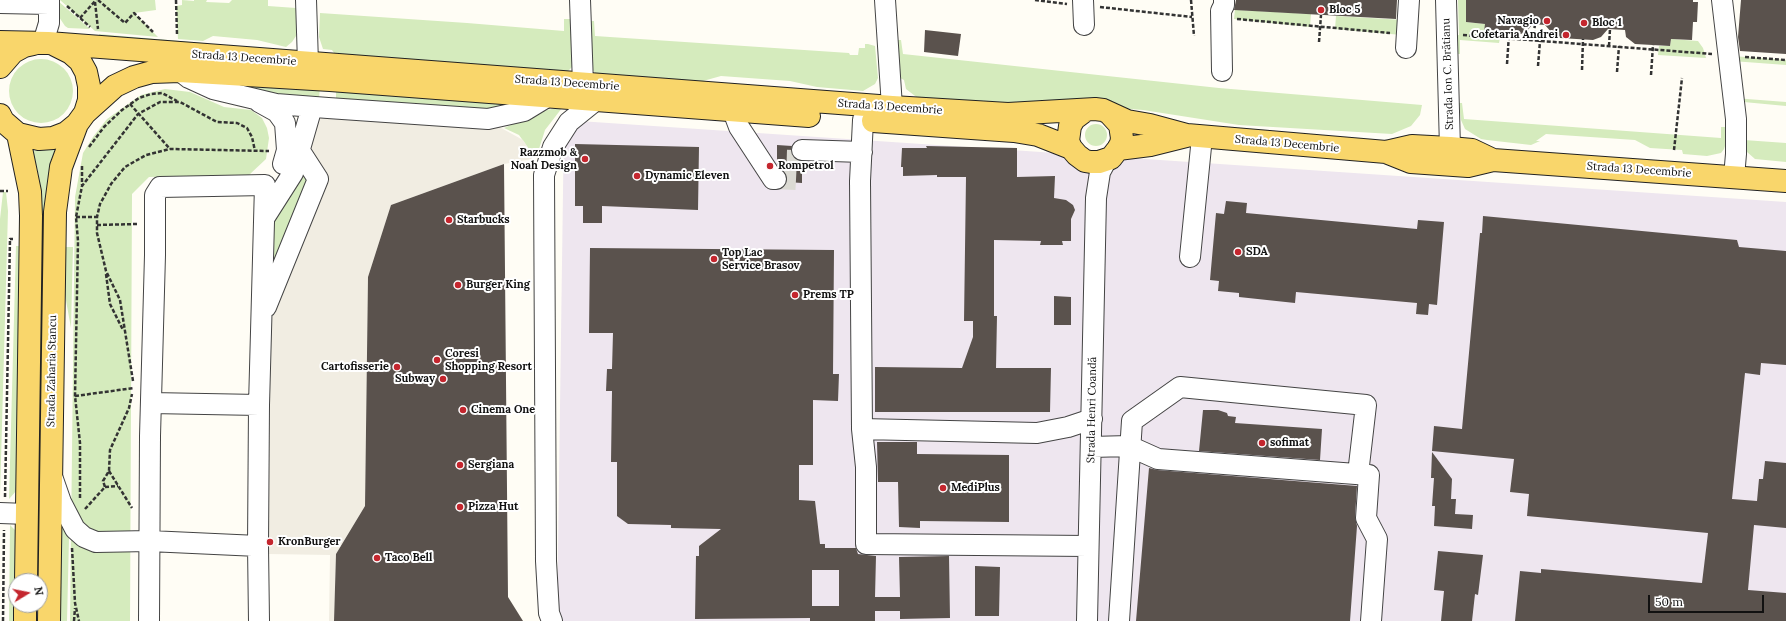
<!DOCTYPE html>
<html>
<head>
<meta charset="utf-8">
<style>
	body { margin:0 }
	#map { position:relative; width:1786px; height:621px; overflow:hidden; background:#fffdf5; font-family:Lora,serif }
	canvas { display:block }
	.north { position:absolute; left:8px; top:573px; width:40px; height:40px; box-sizing:border-box; background:#fff; border:1px solid #a0a0a0; border-radius:50%; rotate:80deg; font-size:11px; font-weight:700; line-height:16px; text-align:center; color:#111 }
	.north::after { content:''; display:block; margin:auto; width:14px; height:18px; background:#c4262e; clip-path:polygon(50% 0,100% 100%,50% 72%,0 100%) }
	.scale { position:absolute; left:1648px; top:595px; width:116px; height:18px; box-sizing:border-box; border:2px solid #111; border-top:0; padding-left:5px; font-size:12px; line-height:14px; white-space:nowrap; color:#111; -webkit-text-stroke:3px #fff; paint-order:stroke }
</style>
</head>
<body>
<div id="map">
<canvas width="1786" height="621"></canvas>
<div class="north">N</div>
<div class="scale">50 m</div>
</div>
<script>
const g = document.querySelector('canvas').getContext('2d');
g.lineJoin = 'round';
function fillPath(path, color) { g.fillStyle = color; g.fill(path, 'evenodd'); }
const poly = rows => new Path2D(rows.map(r => 'M' + r).join(''));
function stroke(path, color, width, dash) { g.strokeStyle = color; g.lineWidth = width; g.lineCap = dash ? 'butt' : 'round'; g.setLineDash(dash || []); g.stroke(path); }
function write(font, color, halo, rows, align = 'center') {
  g.font = font + ' Lora,serif'; g.lineWidth = 4; g.setLineDash([]); g.textBaseline = 'middle'; g.strokeStyle = halo; g.fillStyle = color; for (const [text, x, y, turn = 0] of rows) {
    g.save(); g.translate(x, y); g.rotate((+turn || 0) * Math.PI / 180); g.textAlign = isNaN(turn) ? turn : align; if (halo) g.strokeText(text, 0, 0); g.fillText(text, 0, 0); g.restore();
  }
}
fillPath(poly([
	[564,120,1786,202,1786,621,557,621]
]), '#eee6ef');
fillPath(poly([
	[57,0,90,29,68,28,65,26,59,17],
	[60,0,155,0,156,10,134,13,158,37,95,31],
	[182,0,194,1,194,0,207,0,206,2,229,3,232,0,268,0,268,6,296,8,296,36,292,42,286,47,257,40,213,36,203,41,178,39,176,6,182,5],
	[1458,0,1466,0,1466,22,1485,24,1484,36,1500,38,1499,43,1460,40,1460,54,1457,54,1456,35,1459,35],
	[1235,9,1239,10,1311,14,1310,27,1234,19],
	[320,13,467,23,564,31,564,19,571,19,572,23,573,66,566,73,337,57,332,50,323,49,319,37],
	[1336,16,1404,20,1402,35,1335,29],
	[589,21,594,21,595,36,849,53,850,55,858,55,859,48,865,48,865,44,868,44,875,46,878,78,875,84,863,91,817,87,790,81,721,76,692,84,595,73,591,67],
	[99,34,203,43,194,47,99,39],
	[1671,39,1698,41,1703,48,1706,58,1658,55,1659,46,1670,46],
	[894,40,901,40,903,54,1219,88,1422,105,1420,115,1411,126,1392,134,1239,125,1143,110,1105,107,1024,105,919,99,906,89,904,80,898,77],
	[1732,56,1786,60,1786,65,1732,61],
	'9 91a32 32 0 1 1 64 0a32 32 0 1 1-64 0Z',
	[211,81,320,88,319,98,236,92],
	[165,89,190,92,224,107,251,110,262,118,267,128,269,138,266,159,249,175,149,177,132,194,130,621,70,621,75,197,83,153,93,137,107,119,141,95],
	[336,89,512,103,486,111,336,98],
	[1734,98,1786,102,1786,106,1733,101],
	[1459,103,1462,103,1464,119,1721,138,1721,127,1726,127,1727,140,1724,149,1721,153,1707,156,1683,154,1682,150,1650,148,1635,140,1546,134,1536,141,1540,141,1531,145,1487,140,1481,139,1465,129,1461,120],
	[556,108,562,108,545,130,539,149,531,152,519,135,504,128,543,111],
	'1085 135a11 11 0 1 1 22 0a11 11 0 1 1-22 0Z',
	[1744,140,1786,143,1786,162,1755,159,1747,152],
	[58,149,48,177,46,201,47,235,39,233,41,188,37,167,31,151],
	[298,171,311,177,273,277,272,221],
	[3,192,6,192,8,211,0,496,0,219],
	[16,246,25,246,17,490,9,499],
	[39,247,47,247,42,478,38,581,30,581],
	[65,247,73,247,71,328,63,284],
	[61,522,69,538,67,621,57,621],
	[10,525,17,532,16,621,9,621]
]), '#d5ebbd');
fillPath(poly([
	[325,112,485,119,523,140,529,149,532,159,504,164,391,205,368,277,365,506,336,554,334,621,329,621,330,555,268,554,271,317,322,177,305,136,311,120]
]), '#f1ede2');
fillPath(poly([
	[1236,0,1397,0,1396,19,1234,10],
	[1466,0,1693,0,1693,2,1698,2,1697,22,1693,22,1692,40,1671,39,1670,46,1635,44,1626,37,1625,30,1608,29,1601,37,1593,40,1560,38,1552,33,1545,25,1533,24,1526,32,1518,35,1484,31,1485,24,1466,22],
	[1741,0,1786,0,1786,54,1740,51,1738,37],
	[925,30,961,34,958,56,924,52],
	[575,144,699,147,698,210,602,206,602,223,583,223,583,206,575,206],
	[777,145,792,146,791,150,792,156,796,160,802,162,802,183,787,182,786,174,777,164],
	[926,146,1017,148,1017,177,1055,176,1054,198,1066,200,1073,205,1075,210,1071,219,1071,241,1062,241,1063,245,1040,245,1041,241,994,240,994,316,997,316,996,368,1051,368,1050,412,875,412,875,367,962,368,973,337,973,321,964,321,966,177,937,177,937,175,903,176,903,167,901,167,902,148,927,148],
	[504,164,508,597,523,621,334,621,336,554,365,506,368,277,391,205],
	[1226,201,1247,203,1246,213,1417,229,1418,220,1444,222,1437,305,1429,304,1428,315,1416,314,1417,303,1296,292,1295,303,1239,297,1239,293,1218,291,1219,281,1210,280,1216,213,1224,214],
	[1483,216,1737,240,1739,247,1786,251,1786,365,1761,363,1760,375,1745,373,1732,499,1757,501,1759,479,1763,479,1765,461,1786,463,1786,528,1754,525,1748,590,1786,593,1786,621,1515,621,1520,571,1541,573,1541,569,1702,583,1708,533,1527,516,1529,494,1510,492,1514,459,1432,451,1434,426,1462,429,1480,233,1482,233],
	[590,248,834,250,833,374,839,374,838,401,813,400,813,465,799,465,799,500,815,501,820,544,825,544,825,548,856,548,858,554,876,556,875,597,900,597,899,557,949,556,950,618,900,619,900,611,875,611,875,621,810,621,810,618,695,619,696,556,699,556,699,546,721,529,671,528,671,525,628,524,617,516,617,462,611,462,612,391,606,391,607,369,612,369,613,333,589,333],
	[812,570,839,570,839,606,812,606],
	[1054,296,1071,297,1071,325,1054,325],
	[1203,410,1218,410,1227,413,1228,416,1236,417,1235,423,1322,429,1320,460,1199,451],
	[877,442,917,442,917,454,1009,455,1009,522,920,521,920,528,899,527,898,482,878,482],
	[1432,452,1452,479,1451,499,1456,499,1455,514,1473,515,1472,529,1434,526,1435,506,1432,506,1434,478,1431,478],
	[1149,468,1157,470,1357,486,1355,517,1357,526,1350,621,1136,621],
	[1438,551,1483,555,1478,595,1475,594,1472,621,1441,621,1444,591,1434,590],
	[975,566,1000,567,999,616,975,616]
]), '#5a524d');
stroke(poly([
	[776,179,796,180,797,150,802,150]
]), '#dbdad3', 20, [20, 10]);
const minor = poly([
	[306,0,308,63],
	[580,0,583,84],
	[885,0,892,107],
	[1083,0,1084,25],
	[1446,0,1450,148],
	[1722,0,1736,119,1736,154,1734,177],
	[0,3,49,4],
	[43,43,49,23,49,0],
	[1406,48,1409,0],
	[180,71,189,78,213,89,276,104,328,108,488,119,524,111,547,97],
	[1222,71,1221,11,1224,5,1224,0],
	[259,102,277,112,285,123,287,150,283,164],
	[733,111,739,127,773,179,776,179],
	[863,120,860,181,862,429,866,467,866,544,1088,546],
	[802,150,862,152],
	[265,217,293,173,312,107],
	[1190,257,1202,137],
	[266,307,318,179,298,148],
	[151,403,259,405],
	[862,429,1037,433,1068,427,1092,419],
	[1091,447,1129,446,1158,459,1369,475,1366,518,1377,539,1371,621],
	[53,479,61,502,75,529,84,537,96,542,149,541,258,546],
	[0,513,27,514],
	[149,621,150,436,155,255,155,195,160,187,265,185,259,405,258,546,259,621],
	[552,621,549,613,546,561,544,175,553,147,569,122,595,101],
	[1087,621,1096,198,1100,172,1106,161],
	[1119,621,1132,421,1180,387,1366,405,1358,474]
]);
const major = poly([
	[0,42,48,43,892,107,1008,114,1095,109,1103,110,1127,121,1150,125,1187,135,1386,152,1411,162,1468,166,1493,160,1786,181],
	[55,45,71,53,80,61,86,72,89,86,89,100,85,113],
	[0,67,13,52,24,46,33,44],
	[1086,110,1074,119,1070,126,1068,141,1071,148,1077,155,1085,161,1091,162,1099,162,1111,158,1118,149,1121,144,1122,138,1120,125,1110,114],
	[0,115,3,121,18,134,39,139,53,138,66,133,77,124,85,113,115,86,134,77,152,72,180,71,330,80,809,116],
	[873,121,1014,131,1038,135,1071,148],
	[18,134,30,192,31,216,26,581],
	[1118,149,1150,145,1186,136],
	[1386,152,1412,146,1450,148,1472,150,1493,160],
	[25,621,25,605],
	[49,621,55,212,61,167,77,124]
]);
stroke(minor, '#444', 22);
stroke(major, '#222', 24);
stroke(poly([
	[98,0,125,23,134,13,153,32],
	[176,0,177,34],
	[1035,0,1067,4],
	[1191,0,1194,36],
	[95,2,98,29],
	[67,6,90,27],
	[1100,7,1192,17],
	[80,18,96,0],
	[1237,19,1390,33],
	[1463,35,1712,54],
	[1533,40,1535,24],
	[1319,42,1321,15],
	[1609,46,1610,29],
	[1745,57,1786,60],
	[1507,64,1509,34],
	[1538,66,1540,41],
	[1582,70,1583,39],
	[1617,72,1619,46],
	[1651,75,1653,45],
	[130,104,170,149],
	[89,147,104,127,122,110,139,98,151,94,162,93,177,101],
	[1674,150,1682,78],
	[82,166,82,185],
	[0,191,8,191],
	[76,217,97,217],
	[97,225,138,224],
	[106,274,110,304,123,330],
	[133,381,120,300,106,271,97,233,97,217,100,204,111,184,125,167,146,155,170,149,269,151],
	[75,396,134,388],
	[109,471,132,508],
	[105,487,118,486],
	[5,497,10,239,13,239],
	[80,498,80,443,75,396,78,241,76,217,82,186,138,114,160,102,180,102,217,122,237,123,247,128,252,137,255,151],
	[85,509,105,487,103,481,109,471,110,450,129,408,132,394],
	[72,548,75,603,79,621],
	[3,621,4,530],
	[74,621,75,608]
]), '#333', 2.5, [4, 2]);
stroke(minor, '#fff', 20);
stroke(major, '#f9d66b', 22);
for (const [x, y, r, color] of [
	[1321,10,4,"#c4262e"],
	[1547,21,4,"#c4262e"],
	[1584,23,4,"#c4262e"],
	[1566,35,4,"#c4262e"],
	[585,159,4,"#c4262e"],
	[770,166,4,"#c4262e"],
	[637,176,4,"#c4262e"],
	[449,220,4,"#c4262e"],
	[1238,252,4,"#c4262e"],
	[714,259,4,"#c4262e"],
	[458,285,4,"#c4262e"],
	[795,295,4,"#c4262e"],
	[437,360,4,"#c4262e"],
	[397,367,4,"#c4262e"],
	[443,379,4,"#c4262e"],
	[463,410,4,"#c4262e"],
	[1262,443,4,"#c4262e"],
	[460,465,4,"#c4262e"],
	[943,488,4,"#c4262e"],
	[460,507,4,"#c4262e"],
	[270,542,4,"#c4262e"],
	[377,558,4,"#c4262e"]
]) { const dot = new Path2D(); dot.arc(x, y, r, 0, 2 * Math.PI); g.fillStyle = color; g.fill(dot); stroke(dot, '#fff', 1.5); }
write('bold 11px', '#111', '#fff', [
	["Bloc 5",1329,10],
	["Navagio",1539,21,"right"],
	["Bloc 1",1592,23],
	["Cofetaria Andrei",1558,35,"right"],
	["Razzmob &",577,153,"right"],
	["Noah Design",577,166,"right"],
	["Rompetrol",778,166],
	["Dynamic Eleven",645,176],
	["Starbucks",457,220],
	["SDA",1246,252],
	["Top Lac",722,253],
	["Service Brasov",722,266],
	["Burger King",466,285],
	["Prems TP",803,295],
	["Coresi",445,354],
	["Shopping Resort",445,367],
	["Cartofisserie",389,367,"right"],
	["Subway",435,379,"right"],
	["Cinema One",471,410],
	["sofimat",1270,443],
	["Sergiana",468,465],
	["MediPlus",951,488],
	["Pizza Hut",468,507],
	["KronBurger",278,542],
	["Taco Bell",385,558]
], 'left');
write('11px', '#111', '#fff', [
	["Strada 13 Decembrie",244,58,4],
	["Strada Ion C. Brătianu",1448,74,-92],
	["Strada 13 Decembrie",567,83,4],
	["Strada 13 Decembrie",890,107,4],
	["Strada 13 Decembrie",1287,144,5],
	["Strada 13 Decembrie",1639,170,4],
	["Strada Zaharia Stancu",52,371,-89],
	["Strada Henri Coandă",1092,410,-89]
]);
</script>
</body>
</html>
